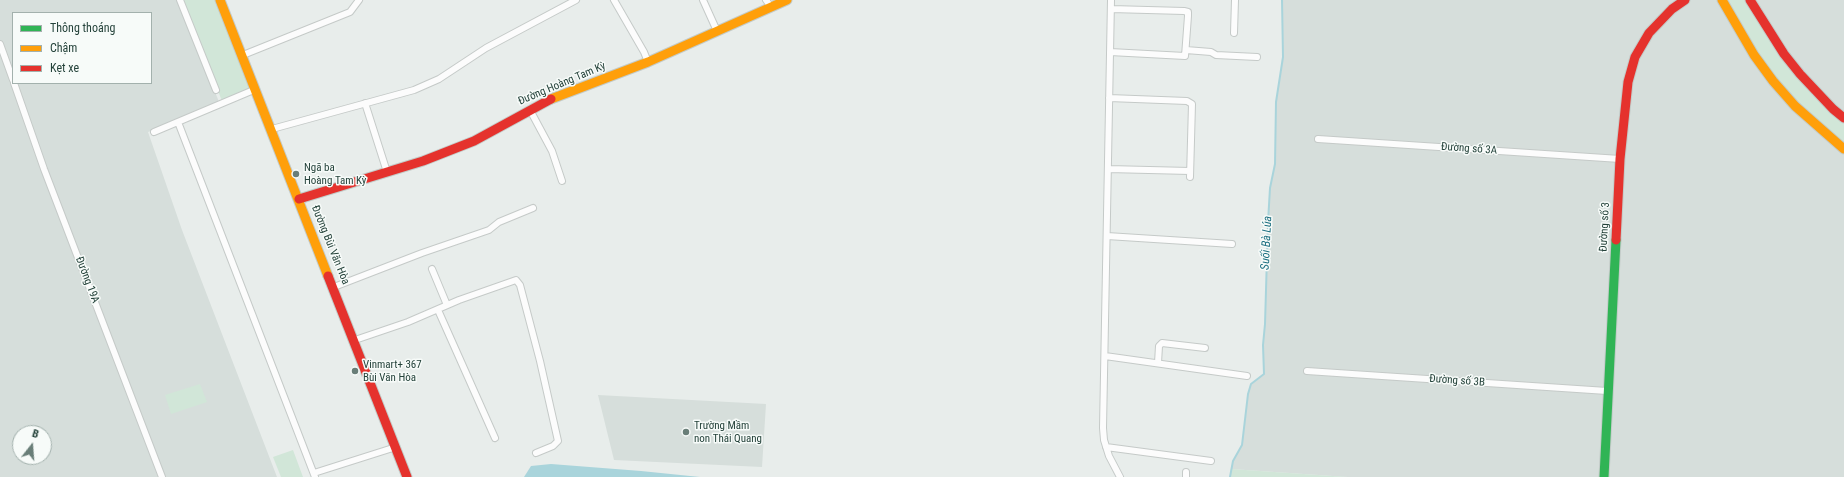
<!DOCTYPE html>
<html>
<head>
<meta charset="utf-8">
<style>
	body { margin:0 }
	#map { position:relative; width:1844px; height:477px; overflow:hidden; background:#e8edeb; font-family:"Roboto Condensed",sans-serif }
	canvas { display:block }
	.legend { position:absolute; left:12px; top:12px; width:140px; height:72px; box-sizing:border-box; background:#f7fbf9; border:1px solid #a3b1ad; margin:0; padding:5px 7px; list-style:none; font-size:12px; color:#24423a }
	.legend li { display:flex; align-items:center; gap:8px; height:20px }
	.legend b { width:20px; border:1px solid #a3b1ad }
	.north { position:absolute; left:12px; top:425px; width:40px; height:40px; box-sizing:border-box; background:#f7fbf9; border:1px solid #a3b1ad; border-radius:50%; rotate:17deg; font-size:11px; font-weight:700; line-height:16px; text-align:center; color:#24423a }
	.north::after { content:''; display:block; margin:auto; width:14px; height:18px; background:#697e78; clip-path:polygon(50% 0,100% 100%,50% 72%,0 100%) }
</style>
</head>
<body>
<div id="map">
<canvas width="1844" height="477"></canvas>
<ul class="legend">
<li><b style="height:5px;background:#30b455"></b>Thông thoáng</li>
<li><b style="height:5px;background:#ff9f0a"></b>Chậm</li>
<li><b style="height:5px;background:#e5322d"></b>Kẹt xe</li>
</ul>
<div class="north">B</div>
</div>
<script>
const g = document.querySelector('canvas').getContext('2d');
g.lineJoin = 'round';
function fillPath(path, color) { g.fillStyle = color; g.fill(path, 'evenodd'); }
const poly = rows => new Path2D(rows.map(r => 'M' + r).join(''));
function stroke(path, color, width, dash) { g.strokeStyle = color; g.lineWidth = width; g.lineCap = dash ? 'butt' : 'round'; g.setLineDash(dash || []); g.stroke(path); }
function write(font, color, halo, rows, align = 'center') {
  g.font = font + ' "Roboto Condensed",sans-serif'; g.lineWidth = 3; g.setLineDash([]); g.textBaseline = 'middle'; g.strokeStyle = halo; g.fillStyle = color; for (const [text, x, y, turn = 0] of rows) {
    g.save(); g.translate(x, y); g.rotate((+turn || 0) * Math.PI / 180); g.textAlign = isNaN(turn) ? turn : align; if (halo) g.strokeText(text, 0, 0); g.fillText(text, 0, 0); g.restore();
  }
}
fillPath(poly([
	[0,0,179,0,219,102,148,132,182,230,277,477,0,477],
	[13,13,151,13,151,83,13,83],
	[20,433,44,433,44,457,20,457],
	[1283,0,1844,0,1844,477,1347,477,1231,469,1233,461,1242,445,1248,394,1251,384,1264,374,1263,345,1265,324,1268,222,1270,188,1275,164,1276,102,1283,57],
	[598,395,766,404,762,467,614,460]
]), '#d6dedb');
fillPath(poly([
	[182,0,217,0,252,89,222,101],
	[1727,0,1746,0,1830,112,1844,123,1844,144,1797,103,1771,71,1758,53],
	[200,384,207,402,171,414,165,395],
	[293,450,303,477,281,477,273,457],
	[1231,469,1347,477,1230,477]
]), '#d1e6d8');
fillPath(poly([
	[551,464,641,471,700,477,524,477,531,466]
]), '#a9d4db');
stroke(poly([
	[1230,477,1233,461,1242,445,1248,394,1251,384,1264,374,1263,345,1265,324,1268,222,1270,188,1275,164,1276,102,1283,57,1282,0]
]), '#a9d4db', 2);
const street = poly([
	[180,0,216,90],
	[614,0,644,52,648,62],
	[703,0,717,31],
	[766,0,771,7],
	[1111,0,1103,428,1104,440,1109,456,1120,477],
	[1234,33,1235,0],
	[0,44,13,80],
	[1186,50,1211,52,1216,55,1257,57],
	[1110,52,1185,56,1188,16,1188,12,1184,11,1111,9],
	[243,55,350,12,359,0],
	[14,83,44,169,162,477],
	[1109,98,1187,101,1192,104,1190,177],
	[365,103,387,172],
	[530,110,552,151,562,181],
	[178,122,315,477],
	[272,129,414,90,439,79,486,48,576,0],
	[154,132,256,89],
	[1318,139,1620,159],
	[1108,169,1190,171],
	[1107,236,1232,244],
	[432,269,447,305],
	[334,287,422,253,489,230,499,222,533,208],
	[438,310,495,438],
	[355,340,408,322,459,300,516,280,520,285,540,361,558,441,553,446,536,453],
	[1105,356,1247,376],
	[1158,363,1159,346,1162,343,1205,348],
	[1307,371,1607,391],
	[1106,447,1211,461],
	[314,473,396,447],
	[1186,477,1186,472]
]);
const fast = poly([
	[1604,477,1616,240]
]);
const slow = poly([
	[220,0,328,276],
	[1722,0,1754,55,1773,81,1795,106,1844,149],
	[551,99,648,62,787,0]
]);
const jam = poly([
	[1750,0,1784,54,1800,74,1833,109,1844,118],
	[299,199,423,161,474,141,551,99],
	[1616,240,1620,159,1628,82,1635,57,1649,33,1672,9,1685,0],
	[328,276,407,477]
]);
stroke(street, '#c5cac8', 8);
stroke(fast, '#c3cbc8', 11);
stroke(slow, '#c3cbc8', 11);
stroke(jam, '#c3cbc8', 11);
stroke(street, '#fcfcfc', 6);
stroke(fast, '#30b455', 9);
stroke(slow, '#ff9f0a', 9);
stroke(jam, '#e5322d', 9);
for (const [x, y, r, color] of [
	[296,174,4,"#697e78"],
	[355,371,4,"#697e78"],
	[686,432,4,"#697e78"]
]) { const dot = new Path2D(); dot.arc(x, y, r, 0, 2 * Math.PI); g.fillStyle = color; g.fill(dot); stroke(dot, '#f7fbf9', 1.5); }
write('11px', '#24423a', '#f7fbf9', [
	["Đường Hoàng Tam Kỳ",562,84,-23],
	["Đường số 3A",1469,149,4],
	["Đường số 3",1605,227,-87],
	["Đường Bùi Văn Hòa",330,245,68],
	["Đường 19A",87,280,69],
	["Đường số 3B",1457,381,4]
]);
write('11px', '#24423a', '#f7fbf9', [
	["Ngã ba",304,168],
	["Hoàng Tam Kỳ",304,181],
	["Vinmart+ 367",363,365],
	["Bùi Văn Hòa",363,378],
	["Trường Mầm",694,426],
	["non Thái Quang",694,439]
], 'left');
write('italic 12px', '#1c6f80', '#f7fbf9', [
	["Suối Bà Lúa",1267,243,-87]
]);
</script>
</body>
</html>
